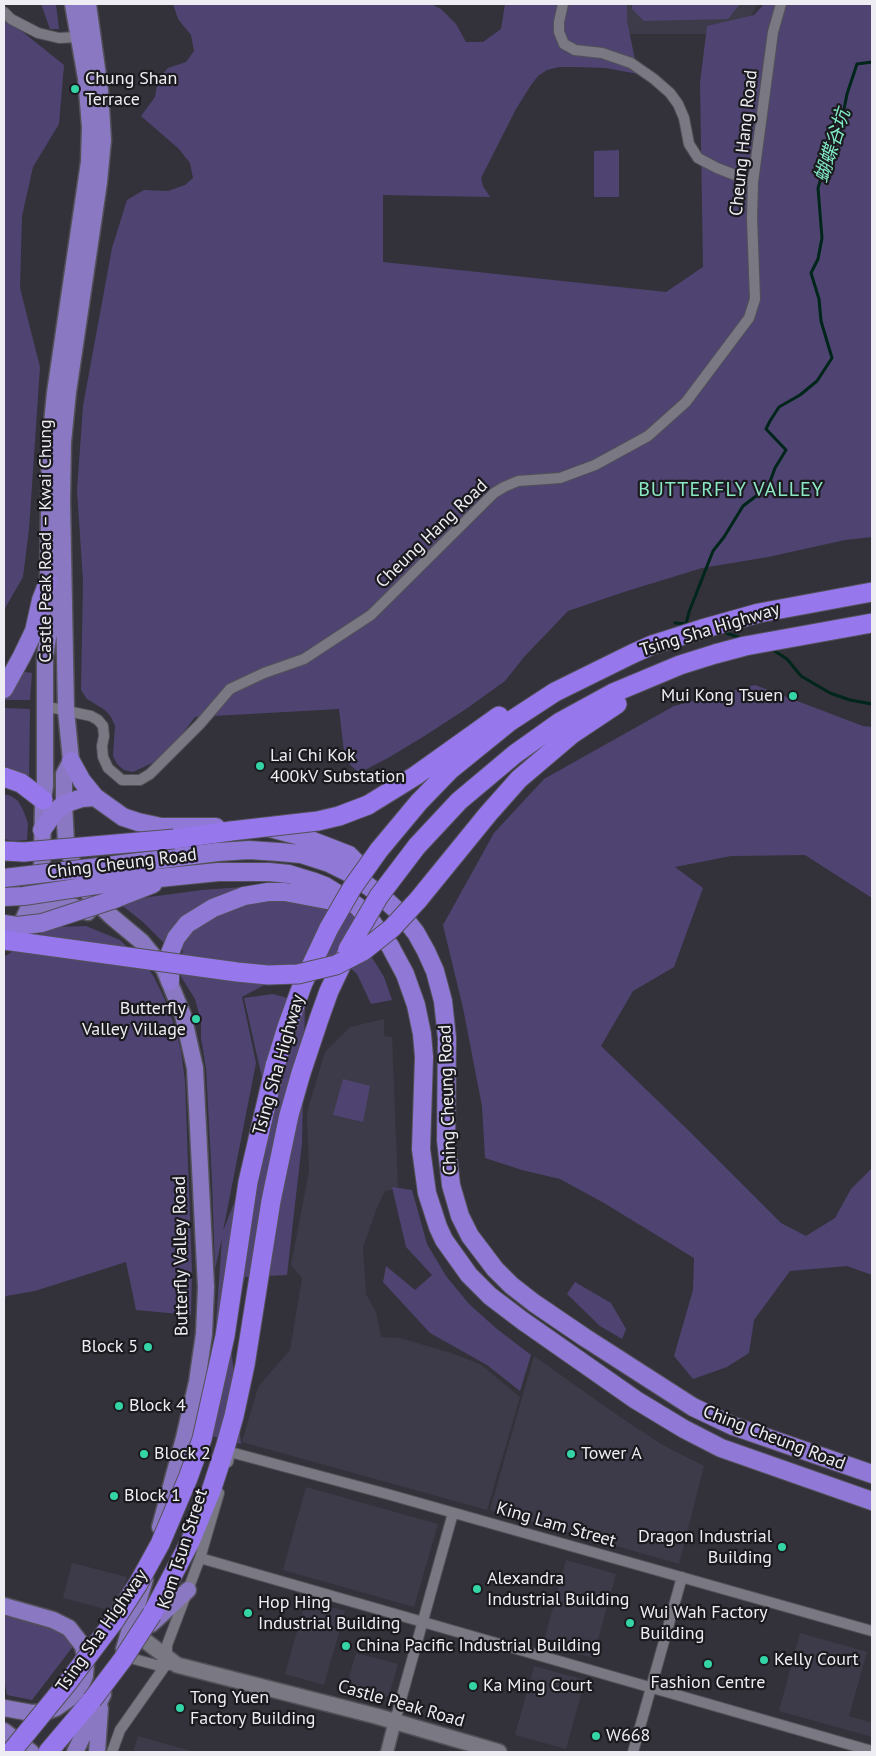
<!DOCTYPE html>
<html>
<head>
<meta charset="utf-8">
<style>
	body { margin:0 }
	#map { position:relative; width:876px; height:1756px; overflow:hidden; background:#33323a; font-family:"PT Sans",sans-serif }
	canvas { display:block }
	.frame { position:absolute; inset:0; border:5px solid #eeedf3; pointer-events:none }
</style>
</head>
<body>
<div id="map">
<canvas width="876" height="1756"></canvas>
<div class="frame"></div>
</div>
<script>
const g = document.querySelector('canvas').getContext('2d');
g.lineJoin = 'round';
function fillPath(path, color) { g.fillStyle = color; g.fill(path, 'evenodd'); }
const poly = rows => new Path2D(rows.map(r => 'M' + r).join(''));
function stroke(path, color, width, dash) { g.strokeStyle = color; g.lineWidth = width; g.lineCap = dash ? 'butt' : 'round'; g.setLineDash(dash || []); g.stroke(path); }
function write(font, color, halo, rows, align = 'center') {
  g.font = font + ' "PT Sans","Noto Sans TC",sans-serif'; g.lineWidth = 4.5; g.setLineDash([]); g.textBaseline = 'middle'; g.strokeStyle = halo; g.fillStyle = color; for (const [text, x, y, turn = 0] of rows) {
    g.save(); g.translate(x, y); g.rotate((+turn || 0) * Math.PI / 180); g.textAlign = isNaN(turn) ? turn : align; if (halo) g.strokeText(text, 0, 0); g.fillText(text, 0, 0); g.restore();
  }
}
fillPath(poly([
	[612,4,758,4,741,34,611,34],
	[384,1019,384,1036,392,1037,398,1189,385,1191,377,1208,363,1247,366,1294,376,1312,381,1337,400,1338,451,1353,480,1364,520,1397,487,1510,242,1442,258,1387,290,1350,302,1278,291,1265,309,1171,307,1112,325,1052,350,1027],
	[534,1356,620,1417,661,1444,704,1466,679,1564,490,1510],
	[306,1487,438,1524,414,1607,283,1570],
	[566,1560,616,1574,593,1658,543,1644],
	[72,1563,127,1577,116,1612,63,1598],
	[306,1600,345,1611,324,1685,285,1674],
	[800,1633,867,1652,849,1716,872,1723,872,1737,779,1711],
	[356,1653,398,1664,389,1695,379,1701,345,1691],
	[534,1666,585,1680,566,1749,515,1735],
	[138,1736,184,1749,195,1752,133,1752]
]), '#3d3b49');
fillPath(poly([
	[41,4,56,4,59,29,50,29],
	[173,4,431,4,441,9,456,24,466,42,483,42,501,29,505,4,627,4,627,21,638,74,606,68,575,67,559,67,547,70,538,76,531,85,516,109,481,178,483,186,490,197,383,195,383,262,666,292,703,267,700,83,707,26,754,15,764,4,872,4,872,537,845,540,768,557,702,568,624,592,568,611,524,657,505,681,466,709,426,735,388,758,359,773,345,760,339,709,195,717,165,757,133,772,124,770,117,764,113,756,115,726,111,717,105,710,87,699,81,690,83,581,77,490,83,406,112,248,127,200,144,190,168,191,185,185,193,178,190,163,179,149,141,116,155,97,158,79,168,68,186,62,194,51,191,35,178,19],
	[632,4,740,4,728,19,644,21,632,9],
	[4,17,64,65,59,124,33,167,22,216,20,288,40,367,29,529,23,577,4,610],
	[619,150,619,197,594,197,594,151],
	[19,671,32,673,30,700,4,700],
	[755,685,863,726,872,727,872,898,805,855,731,856,675,867,703,888,674,967,633,991,601,1046,687,1129,781,1223,806,1236,835,1218,851,1189,872,1168,872,1275,847,1266,790,1271,754,1320,749,1353,727,1367,693,1379,674,1356,693,1290,694,1258,604,1203,560,1179,522,1170,485,1158,482,1106,463,1008,443,925,494,833,544,779,674,706],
	[4,708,30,709,29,781,4,769],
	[4,794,11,796,18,801,23,810,28,823,27,840,13,841,4,839],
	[258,886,302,890,372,921,363,943,384,977,392,1000,371,1004,357,974,347,965,307,962,242,997,256,1063,223,1231,270,1113,244,998,273,994,305,1003,302,1143,287,1275,245,1277,231,1346,241,1444,208,1435,222,1238,215,1269,212,1181,206,1068,201,1038,201,1021,195,999,180,975,178,966,183,950,163,942,143,922,119,903,142,898,202,890],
	[86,926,120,940,145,964,154,977,165,1000,175,1027,181,1051,185,1081,192,1272,191,1315,136,1310,126,1262,35,1291,6,1296,4,1300,4,957,35,936,55,927],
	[343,1079,370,1086,363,1122,333,1115],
	[392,1187,412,1190,427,1244,446,1276,469,1304,497,1329,531,1355,520,1391,487,1365,430,1333,383,1282,386,1266,415,1290,432,1275,406,1247],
	[575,1282,611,1303,626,1329,622,1339,600,1326,567,1294],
	[4,1613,50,1627,65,1634,74,1645,32,1700,7,1695,4,1679]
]), '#4f4471');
stroke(poly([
	[675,623,688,624],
	[686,624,689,612,713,551,724,537,743,506,768,487,775,468,786,450,766,429,770,421,779,407,800,395,817,381,832,358,821,321,819,299,811,273,818,259,822,238,818,188,828,156,840,130,847,94,857,64,872,62],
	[721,631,743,639],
	[770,648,787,659,801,676,830,693,850,700,872,704]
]), '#00251a', 3);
const minor = poly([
	[563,4,559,22,559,32,564,44,575,50,602,53,631,63,654,79,670,93,678,104,684,118,689,144,698,158,717,168,753,182],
	[4,12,11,19,38,33,59,38,79,37],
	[44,706,91,716,98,720,103,726,104,736,102,746,103,757,108,768,122,780,140,780,150,774,200,724,230,689,264,673,304,659,371,615,494,493,504,487,518,481,560,478,595,465,648,436,686,402,749,318,755,299,752,218,753,182,773,32,781,4],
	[228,1462,230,1452,387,1494,872,1631],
	[200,1558,872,1751],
	[123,1656,156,1665,170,1665],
	[167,1656,167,1645,200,1558,219,1493],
	[395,1721,453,1513],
	[112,1752,120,1730,165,1666],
	[633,1752,682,1577]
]);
const tertiary = poly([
	[387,1752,395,1721]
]);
const secondary = poly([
	[131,1630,177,1665,376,1716,499,1752]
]);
const primary = poly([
	[88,4,100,90,103,140,99,182,68,392,63,442,62,500,66,710,71,761,64,774,64,804,66,842,76,874,91,897,111,916,142,942,164,969,183,1015,195,1068,206,1287,204,1334,197,1382,184,1438,160,1527],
	[23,920,45,908,56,905,72,906,88,912],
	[12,935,23,920,34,896,42,864,43,800,45,786,45,657,50,626,50,601,48,582,50,443,55,393,89,162,90,127,86,78,73,4],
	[4,1606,53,1620,69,1628,83,1646,86,1663,85,1676,80,1687,69,1699,56,1708,45,1712,32,1713,4,1708],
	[144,1626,151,1624,159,1617,188,1590],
	[124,1649,145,1579],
	[4,1731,31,1752],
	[75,1752,103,1694],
	[97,1752,100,1708]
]);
const trunk = poly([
	[4,689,22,656,34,631,41,600,48,582],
	[71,761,82,781,95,797,123,817,138,822,161,827,216,827],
	[270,828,300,836,349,855,360,866,363,881],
	[42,830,54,813,64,804,82,798,95,797],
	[107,866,218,852,249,850,279,852,301,854,329,863,353,875,379,894,402,915,416,933,426,951,435,971,443,1001,447,1038,446,1140,451,1185,460,1216,470,1236,495,1269,511,1285,534,1303,584,1337,693,1407,733,1426,872,1474],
	[110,883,218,872,269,872,289,874,312,881,325,886,357,906,371,921,390,946,405,974,416,1005,422,1034,424,1057,421,1149,427,1193,438,1227,444,1240,469,1275,490,1296,523,1321,636,1400,684,1429,721,1448,872,1501],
	[115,899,153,884],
	[170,981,170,953,176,938,187,924,213,908,244,896,268,892,285,892,343,903]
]);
const motorway = poly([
	[4,777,21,783,43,800],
	[368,805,415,776,499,716],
	[174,839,231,831],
	[417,846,459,801,515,754,560,722,613,693,680,665,715,654,745,646,872,623],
	[379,850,419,802,451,769,509,722,555,692,632,654,652,645,702,629,759,613,872,592],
	[4,851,24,852],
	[418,900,488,814,519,779,572,734,617,704],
	[275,1066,287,1027,303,983,329,928],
	[152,1614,190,1542,211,1491,225,1448,234,1416,245,1365,271,1201,289,1115,301,1073,319,1019,329,991,348,951],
	[48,1752,92,1700]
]);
stroke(minor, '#525158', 12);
stroke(tertiary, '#525158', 15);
stroke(secondary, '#525158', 18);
stroke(primary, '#525158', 19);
stroke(trunk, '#525158', 20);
stroke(motorway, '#525158', 21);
stroke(minor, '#7a7983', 10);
stroke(tertiary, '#7a7983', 12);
stroke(secondary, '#7a7983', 15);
stroke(primary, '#8b78c2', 16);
stroke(trunk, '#9078d7', 18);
stroke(motorway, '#9677ec', 19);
const trunkBridge = poly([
	[4,878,107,866],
	[4,897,24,896,110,883],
	[4,924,17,926,42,923,115,899]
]);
const motorwayBridge = poly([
	[231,831,318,821,339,816,368,805],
	[24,852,174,839],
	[329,928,352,888,379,850],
	[4,940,237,972,268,975,298,974,336,965,363,951,392,928,418,900],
	[348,949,379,896,417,846],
	[92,1700,123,1659,152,1614],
	[11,1752,69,1681,115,1620,138,1584,160,1544,188,1478,202,1439,225,1336,248,1182,275,1066]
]);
stroke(trunkBridge, '#525158', 20, []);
stroke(motorwayBridge, '#525158', 21, []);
stroke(trunkBridge, '#9078d7', 18);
stroke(motorwayBridge, '#9677ec', 19);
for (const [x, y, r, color] of [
	[75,89,5,"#35d4a7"],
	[793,696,5,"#35d4a7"],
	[260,766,5,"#35d4a7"],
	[196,1019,5,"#35d4a7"],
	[148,1347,5,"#35d4a7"],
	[119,1406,5,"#35d4a7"],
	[144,1454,5,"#35d4a7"],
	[571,1454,5,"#35d4a7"],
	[114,1496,5,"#35d4a7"],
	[782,1547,5,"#35d4a7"],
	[477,1589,5,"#35d4a7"],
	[248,1613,5,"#35d4a7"],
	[630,1623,5,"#35d4a7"],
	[346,1646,5,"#35d4a7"],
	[764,1660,5,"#35d4a7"],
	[708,1664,5,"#35d4a7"],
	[473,1686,5,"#35d4a7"],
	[180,1708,5,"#35d4a7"],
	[596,1736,5,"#35d4a7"]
]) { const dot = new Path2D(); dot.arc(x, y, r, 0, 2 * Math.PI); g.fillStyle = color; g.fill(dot); stroke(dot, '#1b1a1e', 2); }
write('18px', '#eeedf3', '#1b1a1e', [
	["Chung Shan",85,79],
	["Terrace",85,100],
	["Mui Kong Tsuen",783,696,"right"],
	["Lai Chi Kok",270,756],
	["400kV Substation",270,777],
	["Butterfly",186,1009,"right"],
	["Valley Village",186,1030,"right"],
	["Block 5",138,1347,"right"],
	["Block 4",129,1406],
	["Block 2",154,1454],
	["Tower A",581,1454],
	["Block 1",124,1496],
	["Dragon Industrial",772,1537,"right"],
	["Building",772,1558,"right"],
	["Alexandra",487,1579],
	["Industrial Building",487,1600],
	["Hop Hing",258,1603],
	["Industrial Building",258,1624],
	["Wui Wah Factory",640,1613],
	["Building",640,1634],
	["China Pacific Industrial Building",356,1646],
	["Kelly Court",774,1660],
	["Fashion Centre",708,1683,"center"],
	["Ka Ming Court",483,1686],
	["Tong Yuen",190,1698],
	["Factory Building",190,1719],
	["W668",606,1736]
], 'left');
write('18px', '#eeedf3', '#1b1a1e', [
	["Cheung Hang Road",744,143,-84],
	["Cheung Hang Road",432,534,-44],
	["Castle Peak Road – Kwai Chung",46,541,-90],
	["Tsing Sha Highway",710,630,-17],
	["Ching Cheung Road",122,864,-7],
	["Tsing Sha Highway",279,1065,-74],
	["Ching Cheung Road",448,1100,-92],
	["Butterfly Valley Road",181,1256,-91],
	["Ching Cheung Road",774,1438,21],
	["King Lam Street",556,1525,16],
	["Kom Tsun Street",183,1549,-72],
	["Tsing Sha Highway",102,1631,-55],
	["Castle Peak Road",401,1704,16]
]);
write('italic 19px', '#80ebc6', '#1b1a1e', [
	["蝴蝶谷坑",833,146,-72]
]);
g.letterSpacing = '1px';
write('20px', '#8ce7c6', '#1b1a1e', [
	["BUTTERFLY VALLEY",731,490]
]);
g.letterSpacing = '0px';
</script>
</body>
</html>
